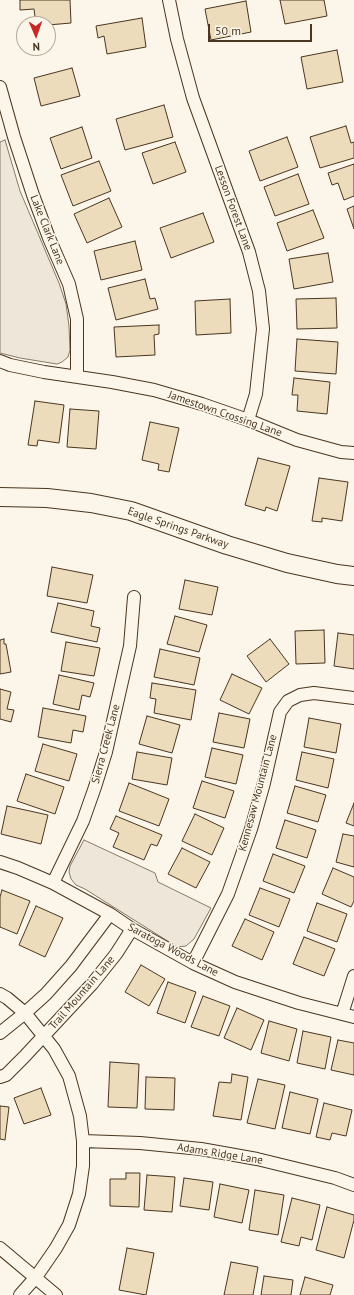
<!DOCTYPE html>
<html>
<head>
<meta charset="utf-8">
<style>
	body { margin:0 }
	#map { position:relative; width:354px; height:1295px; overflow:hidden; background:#fbf6e9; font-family:"PT Sans",sans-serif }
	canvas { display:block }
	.north { position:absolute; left:16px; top:16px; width:40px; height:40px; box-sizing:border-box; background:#fbf6e9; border:1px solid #b4a999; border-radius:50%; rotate:178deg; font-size:11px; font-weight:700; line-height:16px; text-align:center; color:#4a3520 }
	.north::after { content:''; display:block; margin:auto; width:14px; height:18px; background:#c62828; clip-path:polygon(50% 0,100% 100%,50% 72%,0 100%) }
	.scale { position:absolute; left:208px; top:24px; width:104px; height:18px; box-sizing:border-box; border:2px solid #4a3520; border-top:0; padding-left:5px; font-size:12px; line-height:14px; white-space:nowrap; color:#4a3520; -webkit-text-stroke:3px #fbf6e9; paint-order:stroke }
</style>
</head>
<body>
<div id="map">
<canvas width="354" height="1295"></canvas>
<div class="north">N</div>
<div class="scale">50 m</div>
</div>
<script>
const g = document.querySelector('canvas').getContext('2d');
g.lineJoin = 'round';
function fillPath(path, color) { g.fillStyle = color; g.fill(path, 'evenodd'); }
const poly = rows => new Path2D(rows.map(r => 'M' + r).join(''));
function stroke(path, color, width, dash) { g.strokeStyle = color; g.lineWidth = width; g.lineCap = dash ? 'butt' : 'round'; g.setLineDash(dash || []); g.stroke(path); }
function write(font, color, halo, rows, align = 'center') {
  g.font = font + ' "PT Sans",sans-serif'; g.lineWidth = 3; g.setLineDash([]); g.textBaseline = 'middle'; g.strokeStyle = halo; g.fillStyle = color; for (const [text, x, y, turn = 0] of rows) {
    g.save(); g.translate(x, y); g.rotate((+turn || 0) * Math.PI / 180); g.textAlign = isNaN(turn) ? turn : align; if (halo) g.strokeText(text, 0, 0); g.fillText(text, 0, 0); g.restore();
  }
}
const green = poly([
	[5,140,20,191,59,283,66,304,69,326,70,350,68,357,62,362,57,364,20,358,0,353,0,142,5,140],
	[84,840,155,873,158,882,211,908,194,939,186,946,177,947,85,889,76,885,71,879,69,872,70,866,84,840]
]);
fillPath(green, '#ede6d9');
stroke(green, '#887966', 1);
const building = poly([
	[20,0,70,0,71,23,48,25,48,24,36,24,34,9,20,10,20,0],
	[280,0,324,0,327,16,285,24,280,0],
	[246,1,251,32,211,40,205,9,246,1],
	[142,18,146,47,107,54,104,36,98,38,96,26,142,18],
	[337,50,343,82,307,89,301,57,337,50],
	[72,68,80,96,41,106,34,78,72,68],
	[164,105,173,137,125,150,116,119,164,105],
	[346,126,351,143,354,142,354,158,320,168,310,137,346,126],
	[82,127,92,158,61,169,50,138,82,127],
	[287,137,298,167,260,181,249,151,287,137],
	[175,142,186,172,153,184,142,153,175,142],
	[99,161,111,191,73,206,61,175,99,161],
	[354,164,354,196,344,200,338,183,332,185,328,173,354,164],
	[298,174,309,204,275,216,264,187,298,174],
	[109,198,122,227,87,243,74,214,109,198],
	[354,206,354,229,347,209,354,206],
	[313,210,324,238,287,251,277,223,313,210],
	[203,213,214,242,171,258,160,228,203,213],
	[135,241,142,270,101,280,94,251,135,241],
	[328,253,333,282,294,289,289,259,328,253],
	[145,279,150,299,155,298,158,309,116,320,108,288,145,279],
	[336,298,337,328,297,329,296,299,336,298],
	[230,299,231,333,196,335,195,301,230,299],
	[159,325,159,334,154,335,155,355,116,357,114,327,159,325],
	[297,339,338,342,336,374,295,371,297,339],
	[294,378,330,382,327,414,297,411,298,395,292,395,294,378],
	[35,401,64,405,59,443,38,440,37,446,28,445,35,401],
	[70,409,99,411,96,449,67,447,70,409],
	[150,422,179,428,169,472,158,470,159,464,142,460,150,422],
	[258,458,290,466,277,511,266,507,265,511,245,505,258,458],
	[319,478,348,482,342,521,322,518,322,522,312,521,319,478],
	[52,567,93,575,87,603,47,596,52,567],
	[185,580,218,587,212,615,179,609,185,580],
	[58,603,94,611,91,626,100,628,97,642,51,632,58,603],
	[175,616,207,625,199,652,167,644,175,616],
	[324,630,325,663,296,664,295,631,324,630],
	[338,633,354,635,354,669,334,666,338,633],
	[4,639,4,644,6,644,11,672,0,674,0,640,4,639],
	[270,639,289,664,266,682,247,656,270,639],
	[66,642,100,648,94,676,61,671,66,642],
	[160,649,200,658,194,685,154,677,160,649],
	[232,674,262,688,249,714,220,700,232,674],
	[59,675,94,683,90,697,82,695,79,710,53,704,59,675],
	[152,683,196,690,191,720,154,713,156,699,150,698,152,683],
	[0,689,11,692,7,709,14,710,11,722,0,719,0,689],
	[43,708,86,716,83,732,73,730,71,743,38,737,43,708],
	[219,713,250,719,244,748,213,742,219,713],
	[147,716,180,725,172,753,139,744,147,716],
	[309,718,341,724,336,753,304,747,309,718],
	[43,744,77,754,69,781,35,771,43,744],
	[212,748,243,755,236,784,205,777,212,748],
	[137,752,172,758,167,785,132,779,137,752],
	[302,752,334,759,328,788,296,780,302,752],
	[26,774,64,787,55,814,17,801,26,774],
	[202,781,234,791,225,818,193,808,202,781],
	[129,783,169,799,159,826,119,811,129,783],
	[295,786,326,795,318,822,287,813,295,786],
	[354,803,354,826,346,823,354,803],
	[7,806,48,815,41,844,1,834,7,806],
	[195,814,224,828,212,855,182,841,195,814],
	[116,816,162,835,157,846,151,844,144,860,113,847,119,833,110,829,116,816],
	[285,820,316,830,307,858,276,848,285,820],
	[343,834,354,836,354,867,336,862,343,834],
	[182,848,210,862,196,888,168,874,182,848],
	[273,854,305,866,294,893,263,881,273,854],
	[333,868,354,877,354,901,351,907,322,894,333,868],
	[260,888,290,899,279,927,249,915,260,888],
	[2,890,30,901,17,934,0,927,0,897,2,890],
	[317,903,347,914,337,942,307,931,317,903],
	[36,906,63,918,45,957,19,945,36,906],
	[245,919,274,932,262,960,232,946,245,919],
	[304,937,335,949,324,976,293,964,304,937],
	[141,965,165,979,149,1006,125,992,141,965],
	[168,982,196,992,185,1023,157,1013,168,982],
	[203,996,230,1006,219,1036,191,1027,203,996],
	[237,1008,264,1020,251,1050,224,1038,237,1008],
	[269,1021,297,1029,289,1061,261,1053,269,1021],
	[303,1031,331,1037,325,1069,297,1063,303,1031],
	[338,1040,354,1043,354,1075,331,1070,338,1040],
	[110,1062,139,1064,137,1108,108,1107,110,1062],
	[232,1074,248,1077,241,1120,213,1116,219,1082,231,1083,232,1074],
	[146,1077,175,1078,174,1110,145,1109,146,1077],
	[258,1079,285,1085,275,1129,247,1123,258,1079],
	[41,1088,51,1115,24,1124,14,1098,41,1088],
	[290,1092,318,1099,310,1134,282,1128,290,1092],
	[324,1103,352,1110,346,1136,332,1133,330,1140,316,1137,324,1103],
	[0,1106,9,1107,5,1140,0,1139,0,1106],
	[126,1173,140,1173,139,1207,110,1206,110,1179,126,1179,126,1173],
	[147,1175,175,1177,172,1212,144,1210,147,1175],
	[184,1178,213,1182,209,1210,180,1206,184,1178],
	[220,1184,249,1190,242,1223,214,1217,220,1184],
	[255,1190,284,1195,278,1235,249,1230,255,1190],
	[292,1198,320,1205,312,1240,301,1237,299,1246,281,1242,292,1198],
	[327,1207,354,1215,354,1220,344,1258,316,1250,327,1207],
	[127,1248,154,1253,146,1295,119,1290,127,1248],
	[231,1262,258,1267,253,1295,224,1295,231,1262],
	[264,1276,293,1280,291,1295,261,1295,264,1276],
	[305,1277,333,1285,330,1295,300,1295,305,1277]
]);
fillPath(building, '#ecdcbc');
stroke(building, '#4a3520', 1);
const street = poly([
	[169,0,177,39,193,98,249,252,259,291,263,329,256,394,248,420],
	[0,87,14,137,33,195,49,238,69,284,77,319,77,377],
	[0,361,10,365,44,372,112,382,154,390,202,404,248,420,297,440,341,452,354,453],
	[0,862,18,868,53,883,110,914,132,929,193,963,235,982,299,1003,354,1017],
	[53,883,83,821,95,787,106,752,130,646,134,597],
	[193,963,228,894,251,829,264,783,280,712,288,701,300,695,314,693,354,698],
	[0,994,7,998,25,1013,54,1049,69,1076,80,1116,83,1141,83,1166,79,1194,69,1225,56,1248,36,1277,20,1295],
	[342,1014,354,976],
	[0,1033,25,1013,46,994,71,966,110,914],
	[0,1077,6,1075,24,1057,92,984,116,954,132,929],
	[83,1141,140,1143,201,1149,257,1159,335,1178,354,1185],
	[0,1248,56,1295]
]);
const secondary = poly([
	[0,497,47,498,91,503,131,511,227,545,287,563,337,574,354,576]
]);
stroke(street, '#4a3520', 14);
stroke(secondary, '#4a3520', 20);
stroke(street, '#fbf6e9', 12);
stroke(secondary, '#fbf6e9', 18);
write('11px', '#4a3520', '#fbf6e9', [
	["Lesson Forest Lane",233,208,70],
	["Lake Clark Lane",47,230,68],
	["Jamestown Crossing Lane",225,414,19],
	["Eagle Springs Parkway",178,528,19],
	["Sierra Creek Lane",106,744,-75],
	["Kennesaw Mountain Lane",258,793,-75],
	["Saratoga Woods Lane",173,950,28],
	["Trail Mountain Lane",82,993,-49],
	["Adams Ridge Lane",220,1154,9]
]);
</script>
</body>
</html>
